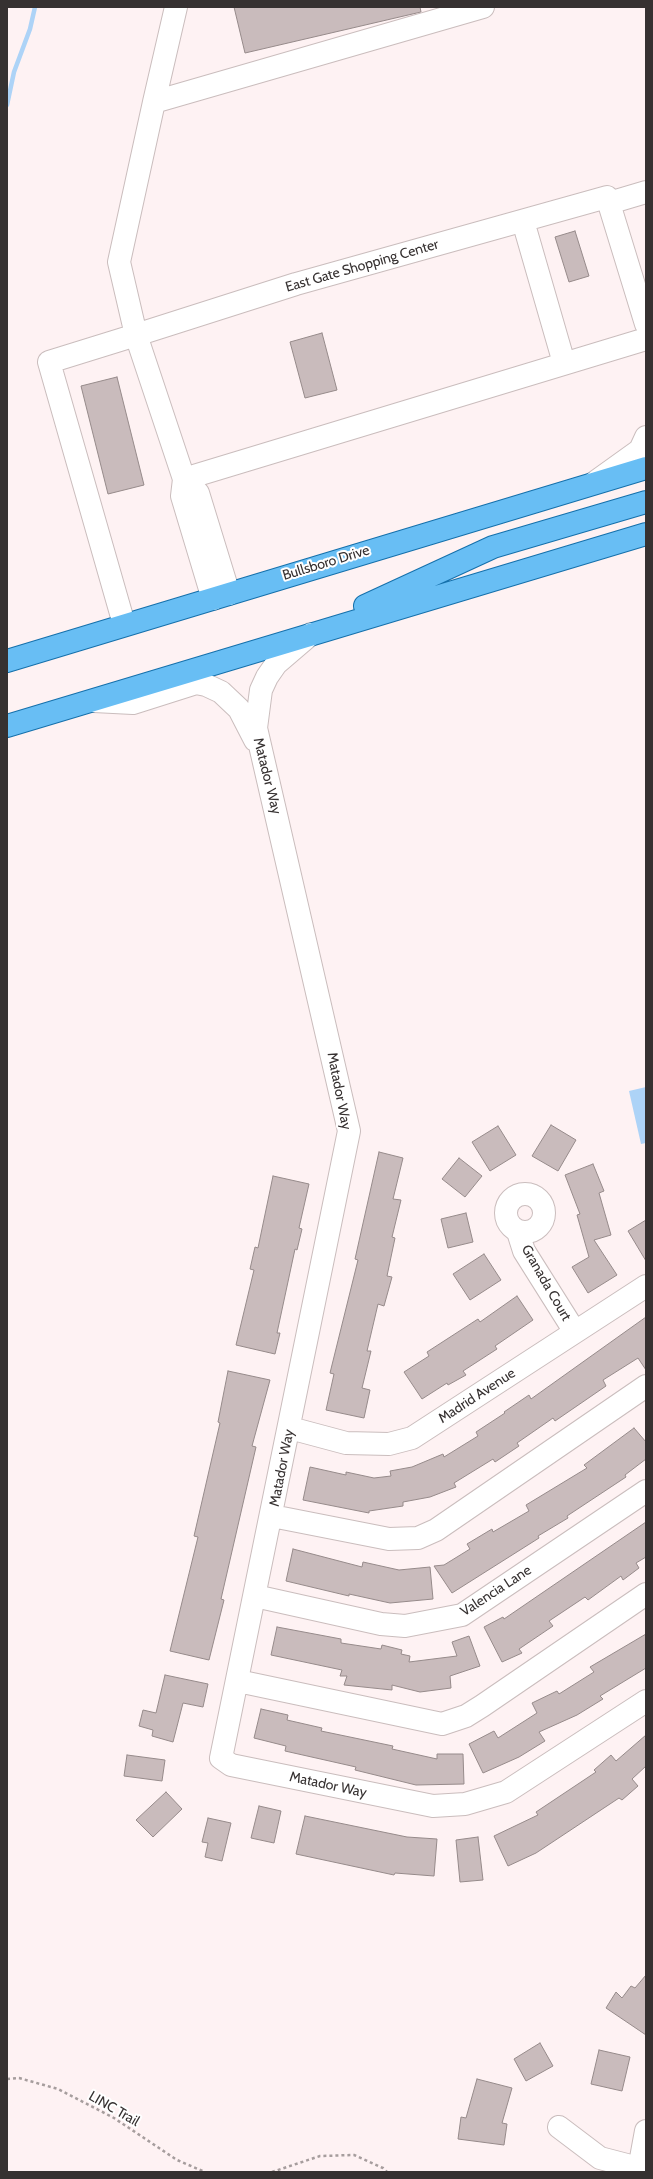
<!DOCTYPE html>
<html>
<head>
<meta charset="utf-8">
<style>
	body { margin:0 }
	#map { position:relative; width:653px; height:2179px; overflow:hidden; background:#fef2f3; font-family:Cabin,sans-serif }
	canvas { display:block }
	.frame { position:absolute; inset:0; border:8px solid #363131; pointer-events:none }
</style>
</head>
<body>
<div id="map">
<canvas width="653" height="2179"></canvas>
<div class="frame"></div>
</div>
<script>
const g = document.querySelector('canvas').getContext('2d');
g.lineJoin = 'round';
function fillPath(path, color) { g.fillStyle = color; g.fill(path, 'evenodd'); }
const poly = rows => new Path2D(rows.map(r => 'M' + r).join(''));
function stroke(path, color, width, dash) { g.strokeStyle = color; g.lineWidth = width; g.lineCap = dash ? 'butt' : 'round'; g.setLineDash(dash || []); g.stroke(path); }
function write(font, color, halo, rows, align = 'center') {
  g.font = font + ' Cabin,sans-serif'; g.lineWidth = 4; g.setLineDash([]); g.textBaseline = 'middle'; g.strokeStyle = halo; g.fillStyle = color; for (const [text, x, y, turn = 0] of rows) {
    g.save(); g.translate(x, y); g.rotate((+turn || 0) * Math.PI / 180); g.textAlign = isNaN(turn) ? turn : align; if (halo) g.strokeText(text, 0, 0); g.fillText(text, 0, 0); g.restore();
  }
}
fillPath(poly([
	[646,1087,646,1143,641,1144,629,1091]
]), '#add3f7');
stroke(poly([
	[7,105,14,72,30,29,35,7]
]), '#add3f7', 4.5);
const building = poly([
	[234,7,420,7,421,12,245,53,234,7],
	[575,231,589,276,569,282,555,237,575,231],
	[322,333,337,390,305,398,290,342,322,333],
	[117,377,144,485,108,494,81,386,117,377],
	[551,1125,576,1140,558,1171,532,1156,551,1125],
	[498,1126,516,1155,490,1171,472,1142,498,1126],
	[379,1152,403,1158,393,1199,401,1200,392,1237,395,1238,387,1276,392,1277,384,1306,378,1304,367,1351,371,1351,362,1388,370,1390,364,1418,326,1410,334,1374,330,1373,358,1260,355,1259,379,1152],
	[459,1158,482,1176,465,1197,442,1179,459,1158],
	[593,1164,604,1191,599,1193,611,1235,594,1240,617,1275,588,1293,572,1267,589,1257,577,1215,580,1214,565,1175,593,1164],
	[273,1176,309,1184,299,1228,302,1229,297,1250,295,1249,277,1333,280,1333,275,1354,236,1345,254,1270,250,1269,255,1247,258,1248,273,1176],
	[466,1213,473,1242,448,1248,441,1219,466,1213],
	[646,1220,646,1261,628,1231,646,1220],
	[484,1254,501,1280,470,1300,453,1274,484,1254],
	[517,1296,533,1320,495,1346,497,1349,463,1371,466,1375,448,1385,447,1383,422,1399,404,1372,429,1356,427,1352,478,1319,480,1322,517,1296],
	[646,1317,646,1370,638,1358,603,1380,606,1386,555,1421,553,1418,517,1443,519,1446,495,1462,493,1459,454,1483,456,1487,430,1497,403,1502,403,1506,369,1511,369,1513,303,1500,310,1467,346,1475,346,1472,374,1478,391,1476,390,1471,412,1467,443,1454,444,1457,478,1436,476,1432,505,1413,504,1412,529,1395,531,1399,646,1317],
	[228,1371,270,1380,252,1446,256,1447,221,1599,224,1600,209,1660,170,1651,198,1537,194,1536,220,1423,218,1422,228,1371],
	[634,1428,646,1442,646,1459,625,1475,626,1477,567,1516,568,1518,538,1536,539,1538,452,1593,434,1566,444,1565,470,1549,467,1544,492,1529,493,1532,529,1511,526,1505,587,1468,584,1465,634,1428],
	[646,1522,646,1557,636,1563,639,1568,623,1580,621,1576,588,1600,585,1597,549,1621,553,1626,519,1649,522,1653,502,1662,484,1627,503,1617,504,1619,646,1522],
	[293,1549,362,1567,363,1562,399,1570,430,1567,433,1599,390,1603,349,1594,349,1596,286,1581,293,1549],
	[277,1627,341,1639,341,1643,381,1649,382,1645,402,1650,401,1654,410,1656,409,1662,457,1656,452,1642,469,1636,480,1666,450,1676,451,1688,420,1692,392,1685,392,1690,344,1685,347,1676,340,1676,342,1670,271,1655,277,1627],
	[646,1634,646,1668,600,1696,603,1699,577,1715,539,1732,545,1741,519,1757,483,1773,469,1744,494,1731,498,1738,537,1713,532,1703,557,1691,559,1694,594,1672,590,1667,646,1634],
	[165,1675,208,1684,203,1707,183,1703,173,1742,152,1736,153,1730,139,1726,143,1710,156,1713,165,1675],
	[261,1709,288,1715,287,1720,322,1728,321,1731,393,1746,392,1749,437,1759,437,1754,463,1754,464,1784,416,1785,355,1770,356,1767,285,1751,286,1746,254,1738,261,1709],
	[646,1735,646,1766,632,1779,638,1786,622,1800,619,1798,536,1853,508,1866,494,1836,538,1815,536,1812,596,1772,594,1770,611,1755,616,1761,646,1735],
	[127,1755,165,1760,162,1781,124,1776,127,1755],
	[166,1792,182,1809,153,1837,136,1820,166,1792],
	[259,1806,281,1811,274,1843,251,1838,259,1806],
	[305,1816,407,1837,437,1839,434,1876,395,1873,394,1875,296,1854,305,1816],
	[208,1818,231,1823,222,1861,205,1857,208,1843,202,1842,208,1818],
	[478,1837,483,1880,460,1882,456,1840,478,1837],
	[646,1975,646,2035,606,2008,616,1992,622,1998,631,1986,635,1988,646,1975],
	[540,2043,553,2066,526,2081,514,2059,540,2043],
	[599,2050,630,2057,622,2091,591,2084,599,2050],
	[477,2079,512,2088,502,2123,507,2124,504,2145,458,2139,461,2117,466,2118,477,2079]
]);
fillPath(building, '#c9bbbc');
stroke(building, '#968a8a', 1);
const minor = poly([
	[154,102,176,7],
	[609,203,646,192],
	[523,221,564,363],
	[184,479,646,339],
	[184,479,198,493,229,594],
	[594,483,640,450,646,437],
	[213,599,182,496,184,479,136,335,296,284,607,197,646,324],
	[124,624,49,362,136,335,119,262,154,102,483,7],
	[311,634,276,664,267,677,261,690,256,728,349,1131,221,1758,231,1765,433,1806,465,1804,506,1792,646,1701],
	[94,701,133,703,196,683,206,685,221,692,239,709,255,740],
	'506 1213a19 19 0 1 1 38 0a19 19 0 1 1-38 0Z',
	[518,1232,524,1251,575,1332],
	[290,1428,346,1443,389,1444,412,1438,646,1286],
	[272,1516,389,1539,418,1538,436,1530,646,1386],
	[255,1596,381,1624,405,1626,462,1615,646,1491],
	[238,1681,442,1724,466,1716,482,1706,646,1594],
	[559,2127,600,2158,646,2170],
	[639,2169,646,2131]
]);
const major = poly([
	[365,606,493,547,646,502],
	[7,661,646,468],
	[7,726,646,534]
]);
stroke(minor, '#cabdbd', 24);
stroke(major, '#1570ab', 24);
stroke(poly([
	[7,2079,19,2078,58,2089,114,2118,177,2160,205,2172],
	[272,2172,320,2156,354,2155,383,2168,387,2172]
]), '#a69d9d', 2.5, [3, 3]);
stroke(minor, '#fff', 22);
stroke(major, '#68bef4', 22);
write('14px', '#363131', '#fff', [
	["East Gate Shopping Center",362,266,-16],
	["Bullsboro Drive",326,563,-17],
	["Matador Way",267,776,76],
	["Matador Way",339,1091,79],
	["Granada Court",546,1283,60],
	["Madrid Avenue",477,1396,-33],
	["Matador Way",282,1468,-79],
	["Valencia Lane",496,1591,-33],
	["Matador Way",328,1785,12],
	["LINC Trail",114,2109,30]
]);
</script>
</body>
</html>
